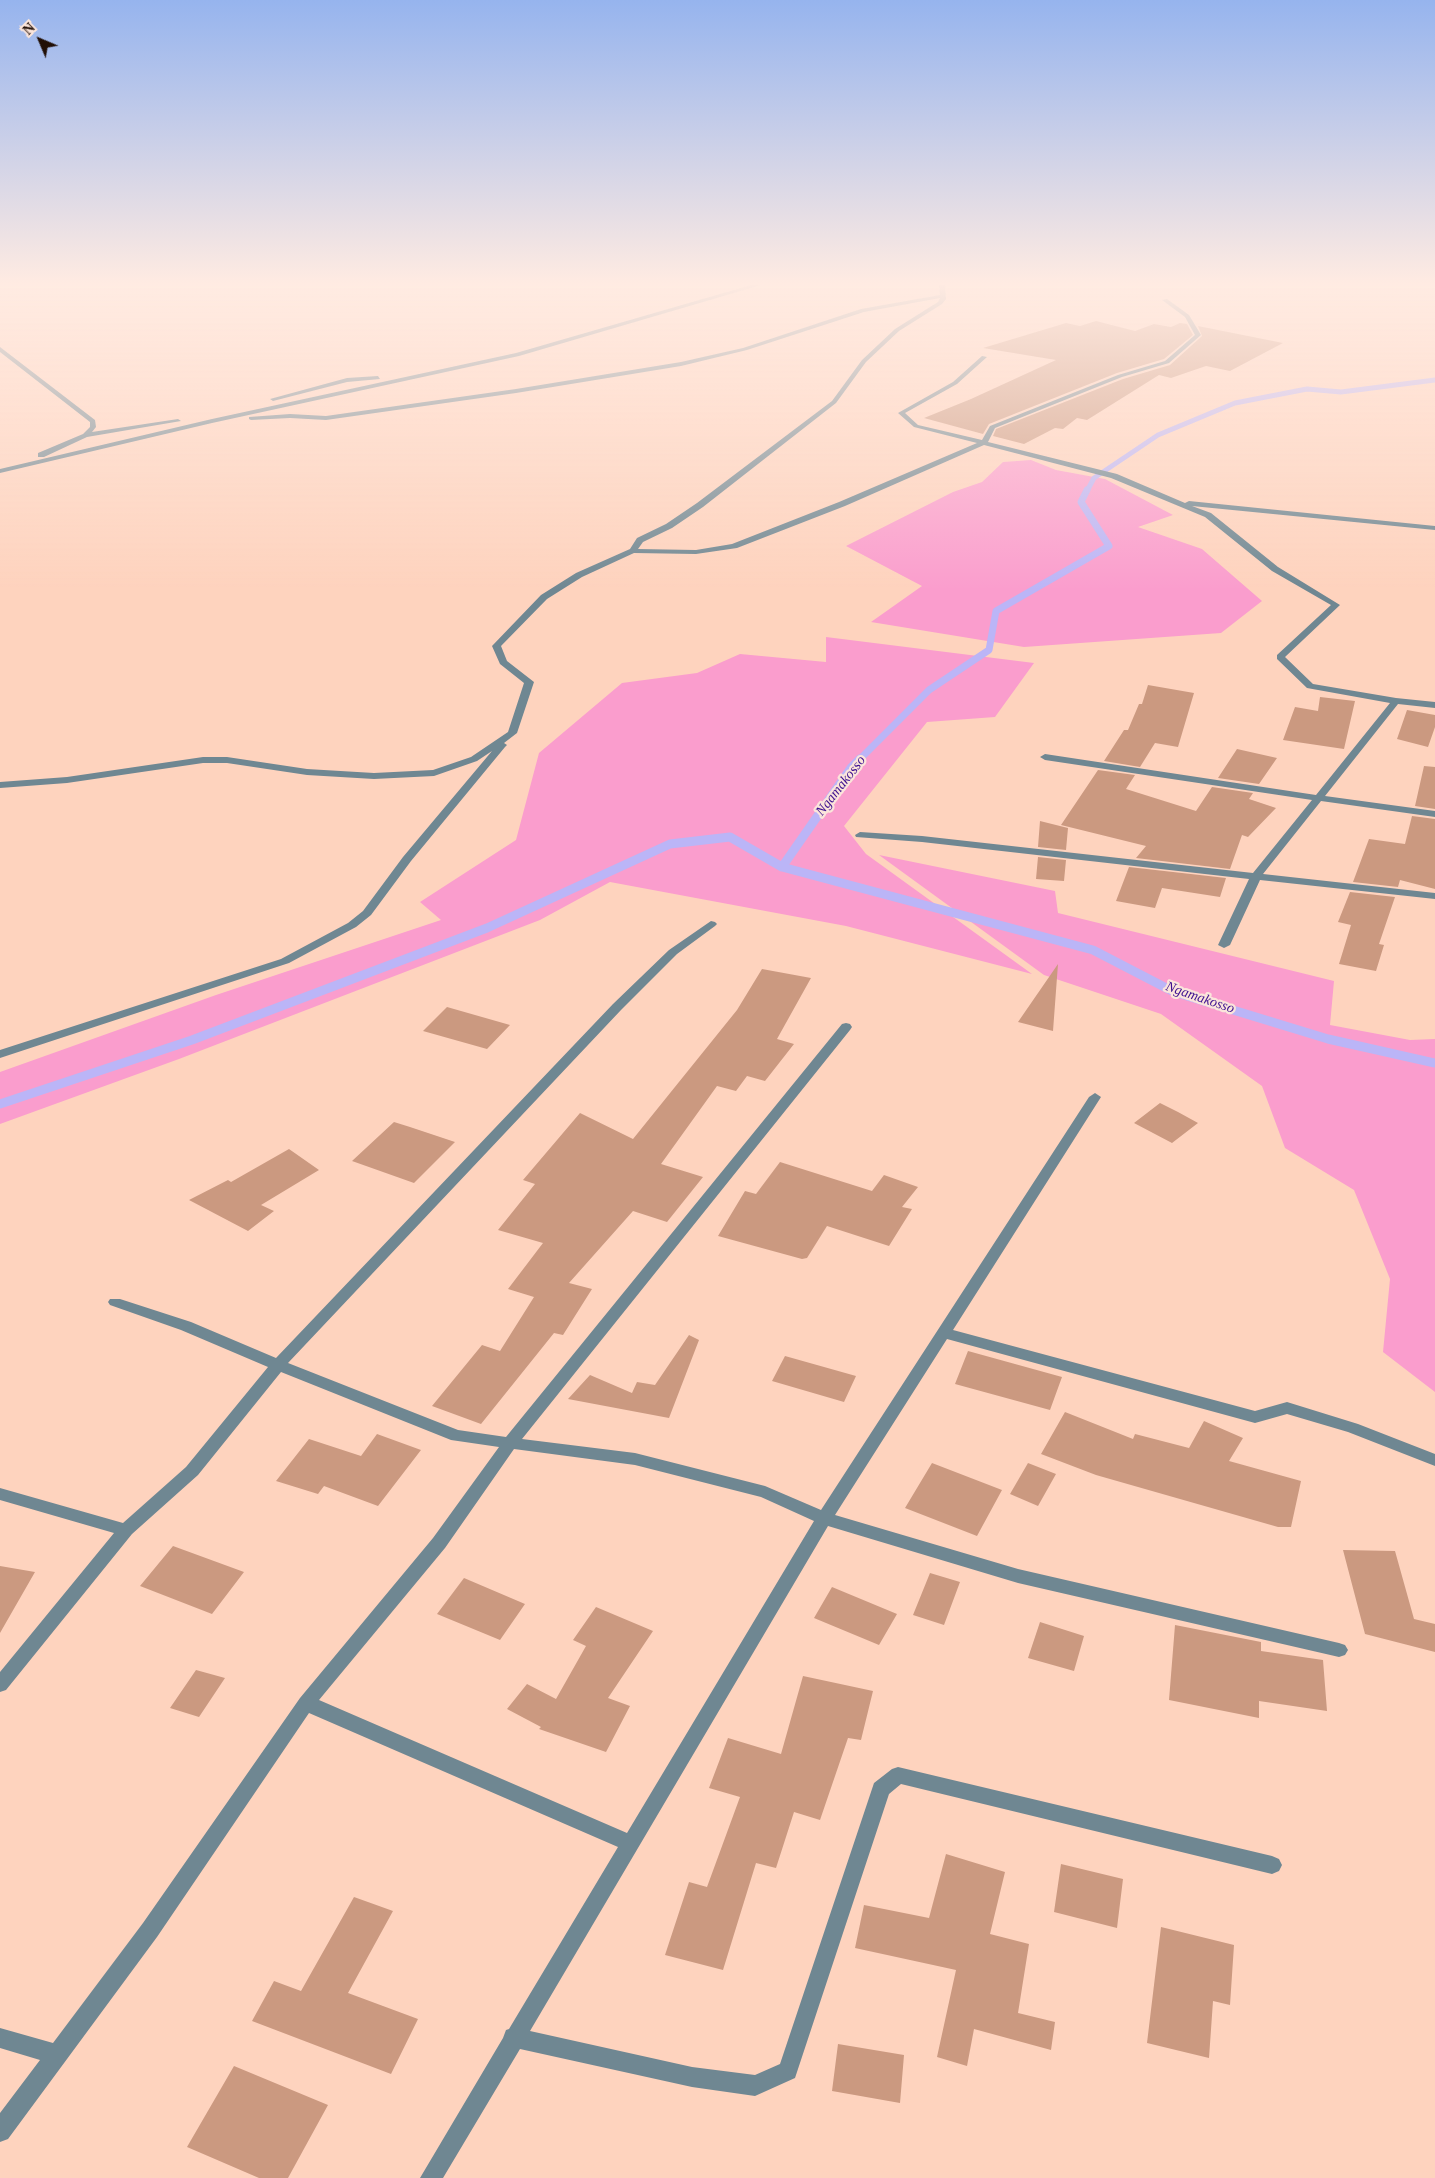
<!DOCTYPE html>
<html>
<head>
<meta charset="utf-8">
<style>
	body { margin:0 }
	#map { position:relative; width:1435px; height:2178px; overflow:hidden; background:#fed3be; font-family:Georgia,serif }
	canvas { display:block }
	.north { position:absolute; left:15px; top:15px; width:50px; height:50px; -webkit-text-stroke:4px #fbe5db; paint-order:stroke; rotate:315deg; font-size:14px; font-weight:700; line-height:20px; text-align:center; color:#210f06 }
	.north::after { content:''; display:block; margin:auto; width:18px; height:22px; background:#210f06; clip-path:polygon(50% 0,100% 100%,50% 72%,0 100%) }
</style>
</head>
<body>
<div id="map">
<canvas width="1435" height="2178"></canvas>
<div class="north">N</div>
</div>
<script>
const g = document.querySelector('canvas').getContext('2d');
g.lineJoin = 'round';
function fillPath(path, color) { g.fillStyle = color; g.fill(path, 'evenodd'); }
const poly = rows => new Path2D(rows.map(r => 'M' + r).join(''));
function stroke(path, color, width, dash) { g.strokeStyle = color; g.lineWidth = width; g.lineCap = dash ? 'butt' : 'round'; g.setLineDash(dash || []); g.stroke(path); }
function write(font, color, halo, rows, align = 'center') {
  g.font = font + ' Georgia,serif'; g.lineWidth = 4.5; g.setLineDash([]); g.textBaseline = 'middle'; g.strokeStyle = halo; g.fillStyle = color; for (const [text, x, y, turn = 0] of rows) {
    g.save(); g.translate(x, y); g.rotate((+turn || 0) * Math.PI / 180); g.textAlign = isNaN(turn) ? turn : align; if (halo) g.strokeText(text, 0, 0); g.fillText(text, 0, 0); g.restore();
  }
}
fillPath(poly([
	[1031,460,1056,470,1105,479,1173,515,1138,527,1202,549,1262,601,1221,633,1024,647,871,622,922,586,846,546,953,492,982,482,1003,462],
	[826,637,1034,663,995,717,927,722,844,826,866,854,1032,974,846,926,610,882,540,920,179,1059,0,1124,0,1072,216,995,441,920,420,902,516,840,539,753,622,683,697,673,740,654,826,662],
	[879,855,1055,891,1058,913,1334,981,1330,1025,1410,1040,1435,1039,1435,1392,1383,1352,1390,1279,1354,1190,1285,1148,1262,1086,1161,1014,1044,975]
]), '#fa9dcd');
stroke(poly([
	[1087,491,1094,478,1158,435,1235,403,1307,389,1341,392,1435,380]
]), '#bbb5f7', 5);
stroke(poly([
	[858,761,929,690,989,650,996,611,1109,546,1081,502,1087,490]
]), '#bbb5f7', 7);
stroke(poly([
	[860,759,851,768,782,867,1093,950,1174,992,1328,1039,1435,1063],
	[0,1104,192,1040,487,928,670,844,730,837,782,867]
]), '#bbb5f7', 9);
fillPath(poly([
	[1096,321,1135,331,1154,324,1171,327,1180,323,1187,324,1193,335,1164,359,1117,373,989,424,983,434,924,418,971,399,1056,360,983,348,1066,323,1080,326],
	[1198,326,1283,343,1230,371,1206,366,1171,378,1159,375,1087,420,1077,418,1063,429,1055,428,1024,444,993,436,996,429,1123,379,1170,365,1202,336],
	[1148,685,1194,693,1178,747,1155,743,1140,767,1104,761,1124,730,1128,730,1139,704,1142,704],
	[1320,697,1355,701,1344,749,1283,740,1295,707,1318,711],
	[1407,710,1435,715,1435,727,1428,747,1397,739],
	[1237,749,1277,758,1259,784,1218,778],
	[1424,766,1435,767,1435,809,1415,806],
	[1098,770,1135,775,1126,789,1196,811,1212,787,1253,793,1249,799,1276,808,1248,837,1242,835,1230,869,1136,858,1146,846,1061,825],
	[1412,816,1435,819,1435,889,1400,880,1398,887,1353,882,1369,839,1405,844],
	[1040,821,1068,828,1066,850,1038,847],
	[1038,857,1066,860,1064,881,1036,879],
	[1129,867,1226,878,1220,897,1162,888,1155,908,1116,901],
	[1350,892,1395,897,1379,944,1384,945,1376,971,1339,964,1351,925,1338,922],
	[1058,964,1053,1031,1018,1022],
	[762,969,811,978,777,1039,794,1044,765,1081,747,1076,736,1091,717,1086,661,1164,703,1177,667,1222,633,1211,569,1283,592,1289,563,1335,554,1333,481,1424,432,1406,482,1345,500,1351,534,1297,508,1289,543,1243,498,1230,535,1184,523,1180,580,1113,633,1139,737,1010],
	[447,1007,510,1025,487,1049,423,1031],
	[1160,1103,1178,1112,1198,1123,1172,1143,1134,1123],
	[394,1122,410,1127,455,1142,414,1183,352,1161],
	[289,1149,319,1170,261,1205,274,1211,248,1231,189,1200,228,1180,231,1182],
	[780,1162,872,1191,884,1175,918,1187,902,1207,912,1209,889,1246,827,1226,807,1258,802,1259,718,1236,745,1191,756,1194],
	[689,1335,699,1340,669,1418,568,1399,590,1375,632,1393,637,1382,655,1385],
	[968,1351,1062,1377,1050,1410,955,1384],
	[785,1356,856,1376,844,1402,772,1381],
	[1065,1412,1133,1439,1135,1434,1189,1448,1204,1421,1243,1438,1229,1461,1301,1481,1291,1527,1278,1527,1096,1475,1041,1454],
	[377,1434,421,1450,378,1506,324,1486,318,1494,276,1481,309,1439,361,1456],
	[932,1463,1002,1490,977,1536,905,1508],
	[1028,1463,1056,1474,1038,1506,1010,1494],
	[173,1546,244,1572,212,1614,140,1586],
	[1343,1550,1395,1551,1414,1619,1435,1624,1435,1652,1365,1634],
	[0,1566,35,1572,0,1633],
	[930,1573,960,1582,944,1625,913,1615],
	[464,1578,525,1604,500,1640,437,1614],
	[832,1587,897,1614,879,1645,814,1618],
	[596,1607,653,1631,608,1698,630,1706,606,1752,539,1729,541,1727,507,1709,527,1684,556,1699,586,1646,573,1640],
	[1040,1622,1084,1636,1074,1671,1028,1658],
	[1175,1625,1261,1642,1261,1651,1323,1660,1327,1711,1259,1701,1259,1718,1169,1700],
	[196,1670,225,1678,199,1717,170,1708],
	[803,1676,873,1691,861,1740,848,1738,820,1820,794,1812,776,1868,756,1863,723,1970,665,1955,689,1882,707,1887,740,1797,709,1788,728,1738,781,1754],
	[946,1854,1005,1872,990,1934,1029,1944,1018,2013,1055,2022,1051,2050,974,2029,967,2066,937,2057,956,1970,855,1948,864,1905,929,1918],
	[1061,1864,1123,1879,1117,1928,1054,1912],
	[354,1897,393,1911,348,1993,418,2019,391,2074,252,2021,274,1981,301,1991],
	[1161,1927,1234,1945,1230,2005,1213,2001,1209,2058,1147,2043],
	[838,2044,904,2055,900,2103,832,2091],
	[234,2066,328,2105,288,2178,259,2178,187,2147]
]), '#cb9980');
fillPath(poly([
	[751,285,761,285,519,356,212,423,0,473,0,469,212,419,516,353,751,285],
	[939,285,945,285,946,299,942,304,899,331,866,362,836,403,703,507,672,528,643,542,638,549,696,550,732,544,839,502,977,443,914,427,898,413,953,382,982,356,987,357,957,384,905,413,918,425,982,440,990,426,1118,375,1165,361,1195,335,1185,317,1162,300,1167,299,1189,315,1201,335,1169,363,1122,377,995,428,988,442,1117,474,1185,503,1189,501,1435,526,1435,530,1192,506,1211,513,1278,567,1340,605,1285,657,1313,684,1396,698,1435,702,1435,708,1398,704,1325,796,1435,811,1435,817,1321,801,1263,874,1435,893,1435,899,1260,880,1230,945,1224,948,1218,945,1249,879,922,842,856,837,855,835,860,832,922,836,1253,873,1312,800,1045,760,1040,757,1045,754,1316,795,1390,703,1307,688,1277,659,1277,655,1331,605,1272,571,1205,517,1111,478,984,445,845,506,737,548,696,554,634,553,582,577,547,599,501,646,507,661,534,682,517,733,504,743,507,745,505,747,411,861,371,915,356,927,289,963,0,1058,0,1050,281,959,348,923,363,911,403,857,492,751,477,761,434,776,374,779,307,775,227,763,203,763,67,783,0,788,0,782,67,777,203,757,227,757,307,769,374,773,433,770,471,757,508,732,524,683,500,664,492,646,541,595,576,573,630,549,637,538,666,524,697,503,832,401,862,360,895,329,938,302,940,298,864,312,747,350,681,366,516,393,326,420,290,418,251,420,249,419,249,417,290,414,326,416,516,389,681,362,743,348,861,309,940,295,939,285],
	[0,347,95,420,96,427,92,432,178,419,181,421,87,437,44,457,38,457,38,453,83,434,90,427,90,422,0,352,0,347],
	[378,376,380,379,347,382,273,401,270,399,347,378,378,376],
	[711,921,715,922,717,924,715,926,677,954,621,1010,288,1363,458,1430,506,1437,842,1024,846,1023,850,1024,852,1027,850,1030,522,1439,635,1453,765,1486,821,1510,1089,1097,1095,1093,1101,1097,953,1330,1255,1411,1287,1402,1358,1424,1435,1454,1435,1466,1348,1432,1287,1414,1255,1423,947,1339,835,1515,1018,1569,1339,1643,1345,1645,1348,1650,1345,1655,1339,1657,1018,1583,828,1526,530,2031,692,2067,755,2075,780,2064,872,1789,874,1783,892,1769,898,1767,1272,1856,1279,1859,1282,1865,1279,1871,1272,1874,901,1784,889,1794,795,2078,755,2096,692,2087,520,2049,443,2178,420,2178,503,2038,506,2030,509,2029,618,1847,309,1713,157,1937,8,2139,0,2142,0,2113,40,2060,0,2048,0,2028,53,2043,143,1923,300,1698,433,1538,499,1447,451,1440,281,1372,198,1475,132,1534,6,1690,0,1692,0,1672,114,1533,0,1500,0,1488,123,1523,186,1467,268,1367,181,1330,110,1305,108,1302,110,1299,120,1299,191,1322,276,1358,613,1004,669,950,711,921],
	[514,1449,635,1465,761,1497,814,1521,627,1833,319,1700,445,1548,514,1449]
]), '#6f8792');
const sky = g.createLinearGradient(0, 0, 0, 590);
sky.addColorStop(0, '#96b4ee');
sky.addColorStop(0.48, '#ffebe2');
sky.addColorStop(1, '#ffebe200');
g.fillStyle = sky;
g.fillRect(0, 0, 1435, 590);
write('italic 14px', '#3d1090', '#fbe5db', [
	["Ngamakosso",841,786,-52],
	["Ngamakosso",1200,998,19]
]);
</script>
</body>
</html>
